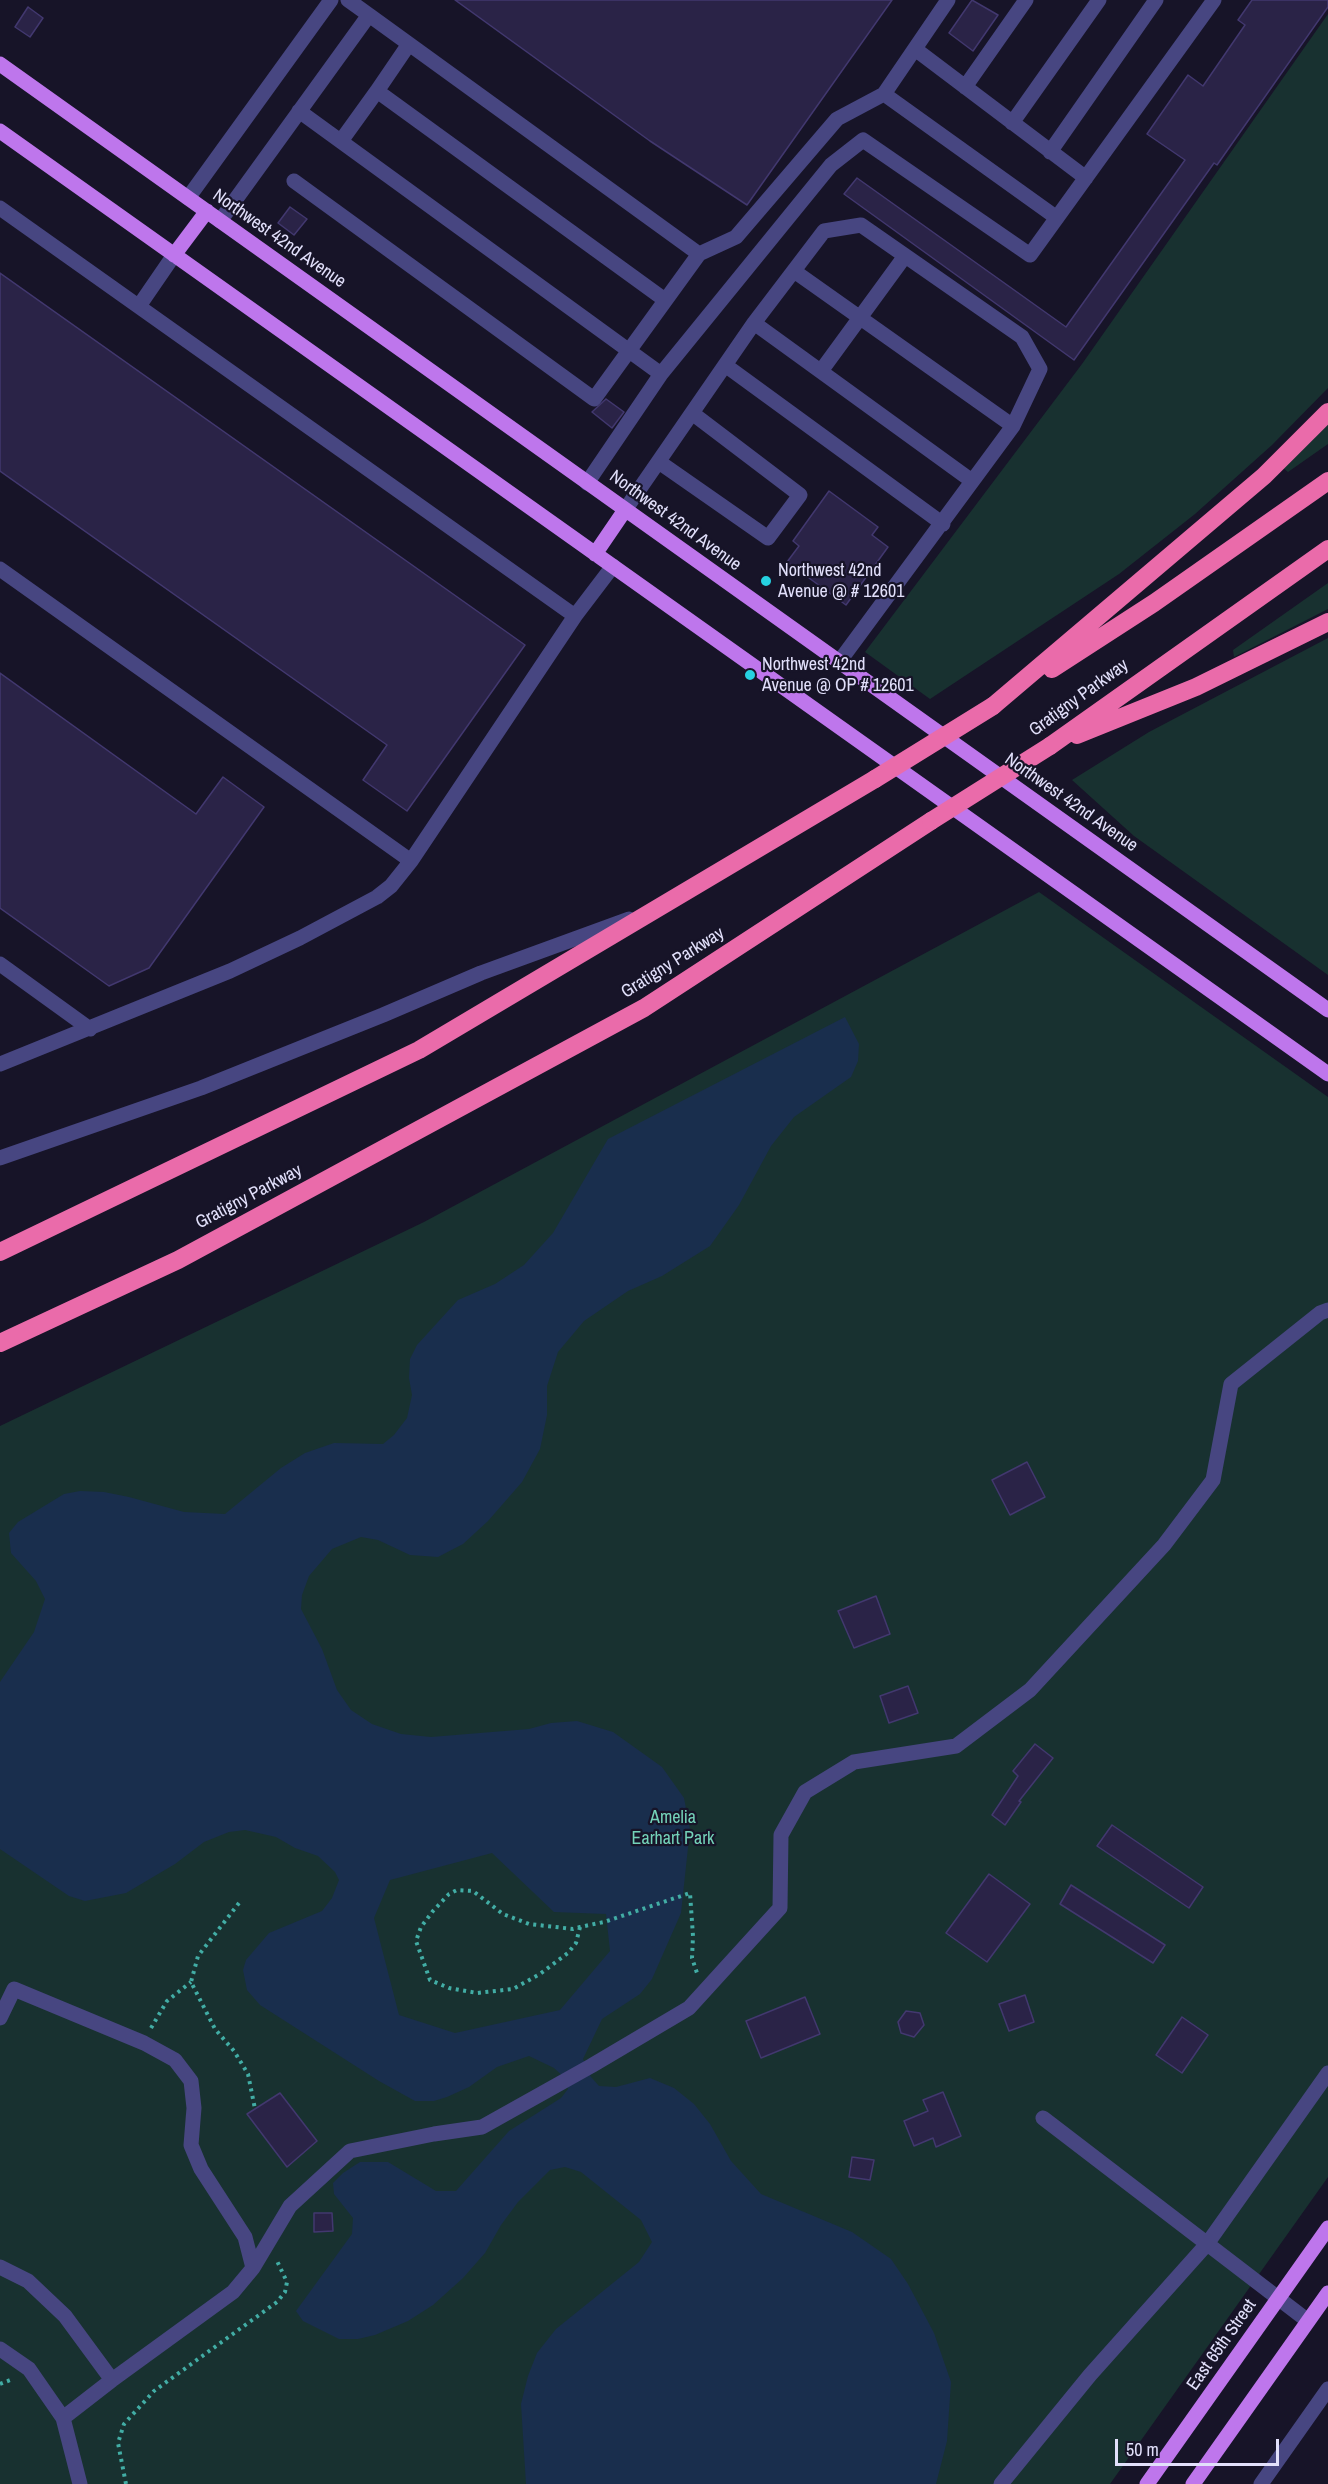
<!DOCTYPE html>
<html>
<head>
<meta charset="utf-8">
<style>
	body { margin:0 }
	#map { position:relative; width:1328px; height:2484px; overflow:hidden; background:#171428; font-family:"Archivo Narrow",sans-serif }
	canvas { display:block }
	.scale { position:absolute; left:1115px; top:2439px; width:164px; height:27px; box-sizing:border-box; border:3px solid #e2e0fb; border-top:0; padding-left:8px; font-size:18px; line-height:21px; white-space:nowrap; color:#e2e0fb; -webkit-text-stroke:4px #171428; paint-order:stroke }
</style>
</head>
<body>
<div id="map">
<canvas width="1328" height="2484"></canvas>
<div class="scale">50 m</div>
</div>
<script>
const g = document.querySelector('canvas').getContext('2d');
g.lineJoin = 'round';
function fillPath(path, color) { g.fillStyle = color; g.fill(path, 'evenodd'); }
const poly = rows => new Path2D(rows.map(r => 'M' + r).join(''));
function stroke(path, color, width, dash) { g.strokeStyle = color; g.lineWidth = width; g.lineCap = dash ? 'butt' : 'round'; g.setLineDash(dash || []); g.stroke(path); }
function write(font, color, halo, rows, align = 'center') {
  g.font = font + ' "Archivo Narrow",sans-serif'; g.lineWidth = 4.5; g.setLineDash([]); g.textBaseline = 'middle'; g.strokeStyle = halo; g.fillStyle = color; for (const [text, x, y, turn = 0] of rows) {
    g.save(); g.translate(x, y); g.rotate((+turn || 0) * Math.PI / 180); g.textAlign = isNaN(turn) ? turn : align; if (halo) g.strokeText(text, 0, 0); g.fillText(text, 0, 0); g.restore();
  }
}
fillPath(poly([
	[1328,14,1328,388,1272,445,1195,514,1119,574,930,699,865,652,1082,364],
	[1328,421,1328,444,1288,472,1282,467],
	[1328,583,1328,609,1234,657,1233,650],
	[1328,638,1328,975,1134,836,1072,780,1149,732],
	[1039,892,1328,1097,1328,2177,1110,2484,0,2484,0,1426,424,1222]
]), '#183130');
fillPath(poly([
	[845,1017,859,1044,858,1061,851,1077,794,1117,771,1146,739,1205,710,1246,662,1276,628,1291,584,1321,558,1352,547,1386,547,1415,540,1449,522,1482,488,1521,463,1544,438,1557,410,1555,378,1540,361,1537,332,1549,309,1576,302,1595,301,1609,322,1649,337,1690,351,1710,372,1724,401,1734,431,1737,529,1729,551,1723,577,1721,613,1732,662,1767,684,1798,690,1829,681,1913,652,1979,640,1994,602,2019,583,2059,591,2077,599,2086,616,2087,650,2078,674,2088,694,2104,710,2124,731,2161,761,2194,852,2232,891,2259,908,2284,934,2333,951,2382,947,2441,936,2484,526,2484,521,2404,528,2376,537,2353,556,2329,639,2262,652,2242,641,2220,581,2172,565,2167,550,2170,518,2202,501,2225,485,2253,463,2278,433,2305,408,2321,375,2335,358,2339,339,2339,303,2321,296,2311,352,2234,353,2218,334,2194,333,2183,343,2173,360,2162,388,2162,436,2191,456,2191,509,2131,561,2098,568,2089,566,2079,554,2068,529,2056,497,2067,469,2087,447,2097,434,2101,415,2101,379,2081,260,2005,247,1990,243,1970,246,1960,269,1933,322,1911,332,1898,339,1880,335,1872,318,1856,295,1848,276,1837,245,1830,229,1832,204,1842,175,1864,126,1893,85,1901,69,1896,0,1849,0,1682,34,1632,45,1599,36,1581,11,1553,9,1533,18,1522,64,1494,80,1491,104,1492,129,1497,184,1512,225,1514,281,1468,305,1453,334,1443,383,1444,394,1435,407,1418,412,1395,409,1378,410,1359,417,1345,458,1300,495,1284,524,1265,553,1233,608,1139],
	[492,1853,554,1912,606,1914,610,1951,560,2010,455,2033,399,2015,374,1918,390,1880]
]), '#192e4d');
const building = poly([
	[455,0,892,0,747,205,650,141,455,0],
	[972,0,998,15,973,51,949,33,972,0],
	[1252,0,1328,0,1328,7,1217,165,1214,163,1074,360,844,194,857,178,1066,327,1185,160,1147,134,1188,75,1203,86,1245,25,1238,20,1252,0],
	[28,7,43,18,30,37,15,27,28,7],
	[290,207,307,219,294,235,278,223,290,207],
	[0,273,525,645,407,811,363,780,387,745,0,471,0,273],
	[606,399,624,412,612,428,592,412,606,399],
	[829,491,878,527,872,535,888,547,846,605,787,562,799,546,793,541,829,491],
	[0,673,196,814,223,777,264,807,149,968,109,986,0,908,0,673],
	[1027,1462,1045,1497,1010,1515,992,1480,1027,1462],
	[876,1596,890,1634,854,1648,838,1611,876,1596],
	[908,1686,918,1713,889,1723,880,1696,908,1686],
	[1035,1744,1053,1758,1019,1801,1021,1802,1005,1825,992,1815,1018,1776,1013,1771,1035,1744],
	[1112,1825,1203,1887,1189,1908,1097,1846,1112,1825],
	[989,1874,1030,1904,987,1962,946,1933,989,1874],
	[1071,1885,1165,1945,1153,1963,1060,1904,1071,1885],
	[1025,1995,1034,2022,1009,2031,999,2004,1025,1995],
	[805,1997,820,2034,761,2058,746,2021,805,1997],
	[906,2011,920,2013,924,2025,914,2037,901,2033,898,2022,906,2011],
	[1182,2017,1208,2035,1182,2073,1156,2055,1182,2017],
	[943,2092,961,2136,936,2147,933,2138,914,2146,904,2121,928,2111,923,2100,943,2092],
	[280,2093,317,2141,287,2167,247,2114,280,2093],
	[852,2157,874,2160,870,2180,849,2177,852,2157],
	[314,2213,332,2213,333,2231,314,2232,314,2213]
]);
fillPath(building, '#2a2347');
stroke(building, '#42386f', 1.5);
stroke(poly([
	[239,1903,198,1956,191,1982,215,2029,234,2051,248,2074,255,2109],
	[580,1927,576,1943,568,1953,540,1974,513,1989,477,1993,449,1988,430,1980,416,1941,421,1927,433,1911,449,1894,457,1890,473,1891,503,1914,529,1924,573,1929,580,1927,604,1922,690,1893,693,1936,692,1958,697,1973],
	[151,2028,167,2001,191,1982],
	[0,2384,13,2379],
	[126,2484,118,2443,124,2424,154,2391,277,2302,285,2292,287,2282,277,2261]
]), '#42ada5', 4, [3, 4.5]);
stroke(poly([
	[348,0,369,15],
	[915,49,1086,178],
	[965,87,1026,0],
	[377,91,409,44],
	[884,94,1057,218],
	[299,111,661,374],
	[1012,123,1099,0],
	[341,141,377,91,665,300],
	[1050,152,1156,0],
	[188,198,331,0],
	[0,208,575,616],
	[220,221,369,15,699,254,594,399,294,181],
	[699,254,736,237,837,119,884,94,948,0],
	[794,271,1013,426],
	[139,306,174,255],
	[754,323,972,481],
	[725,365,943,524],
	[821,371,905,256],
	[659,462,768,538,800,495,692,413],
	[587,483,661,374,831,165,863,140,1030,255,1214,0],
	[625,510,754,323,824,231,861,225,1022,337,1040,369,1013,426,839,662],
	[0,569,411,861],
	[0,964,90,1029],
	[0,1064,230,971,300,938,377,897,391,886,411,861,575,616,613,566],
	[0,1158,201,1088,383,1015,481,973,629,919],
	[0,2018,14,1989,144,2043,175,2060,191,2081,194,2108,191,2145,201,2169,245,2237,253,2268],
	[1043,2118,1308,2321],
	[0,2267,28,2281,65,2316,112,2380],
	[0,2349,29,2369,63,2418,80,2484],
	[63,2418,112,2380,233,2292,253,2268,290,2206,350,2151,434,2134,482,2127,591,2066,689,2008,780,1908,781,1835,805,1792,854,1762,956,1746,1030,1690,1164,1545,1213,1480,1231,1384,1320,1313,1328,1310],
	[1001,2484,1090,2375,1207,2244,1328,2073],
	[1261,2484,1328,2389]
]), '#474681', 15);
stroke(poly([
	[0,64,1328,1010],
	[0,131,1328,1074],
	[174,255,207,211],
	[595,554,625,510],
	[1147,2484,1328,2228],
	[1193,2484,1328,2293]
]), '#be76ec', 15);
stroke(poly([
	[1052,669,1154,603,1328,481],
	[993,706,1264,476,1328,412],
	[1077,735,1196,687,1328,622],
	[1050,746,1328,549],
	[0,1252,419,1050,875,779],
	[0,1343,178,1260,644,1008,931,821]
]), '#ea6baa', 18);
stroke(poly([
	[875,779,993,706],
	[931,821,1050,746]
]), '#ea6baa', 18);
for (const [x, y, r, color] of [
	[766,581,6,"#26d1e1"],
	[750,675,6,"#26d1e1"]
]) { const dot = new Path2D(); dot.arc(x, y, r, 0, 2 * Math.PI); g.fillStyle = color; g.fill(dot); stroke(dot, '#171428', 2); }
write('18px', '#e2e0fb', '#171428', [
	["Northwest 42nd Avenue",279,239,35],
	["Northwest 42nd Avenue",675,521,36],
	["Gratigny Parkway",1079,698,-36],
	["Northwest 42nd Avenue",1071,803,35],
	["Gratigny Parkway",673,963,-32],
	["Gratigny Parkway",249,1197,-28],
	["East 65th Street",1222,2345,-55]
]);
write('18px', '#e2e0fb', '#171428', [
	["Northwest 42nd",778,571],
	["Avenue @ # 12601",778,592],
	["Northwest 42nd",762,665],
	["Avenue @ OP # 12601",762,686]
], 'left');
write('18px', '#74d2b9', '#171428', [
	["Amelia",673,1818],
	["Earhart Park",673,1839]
]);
</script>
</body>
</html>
